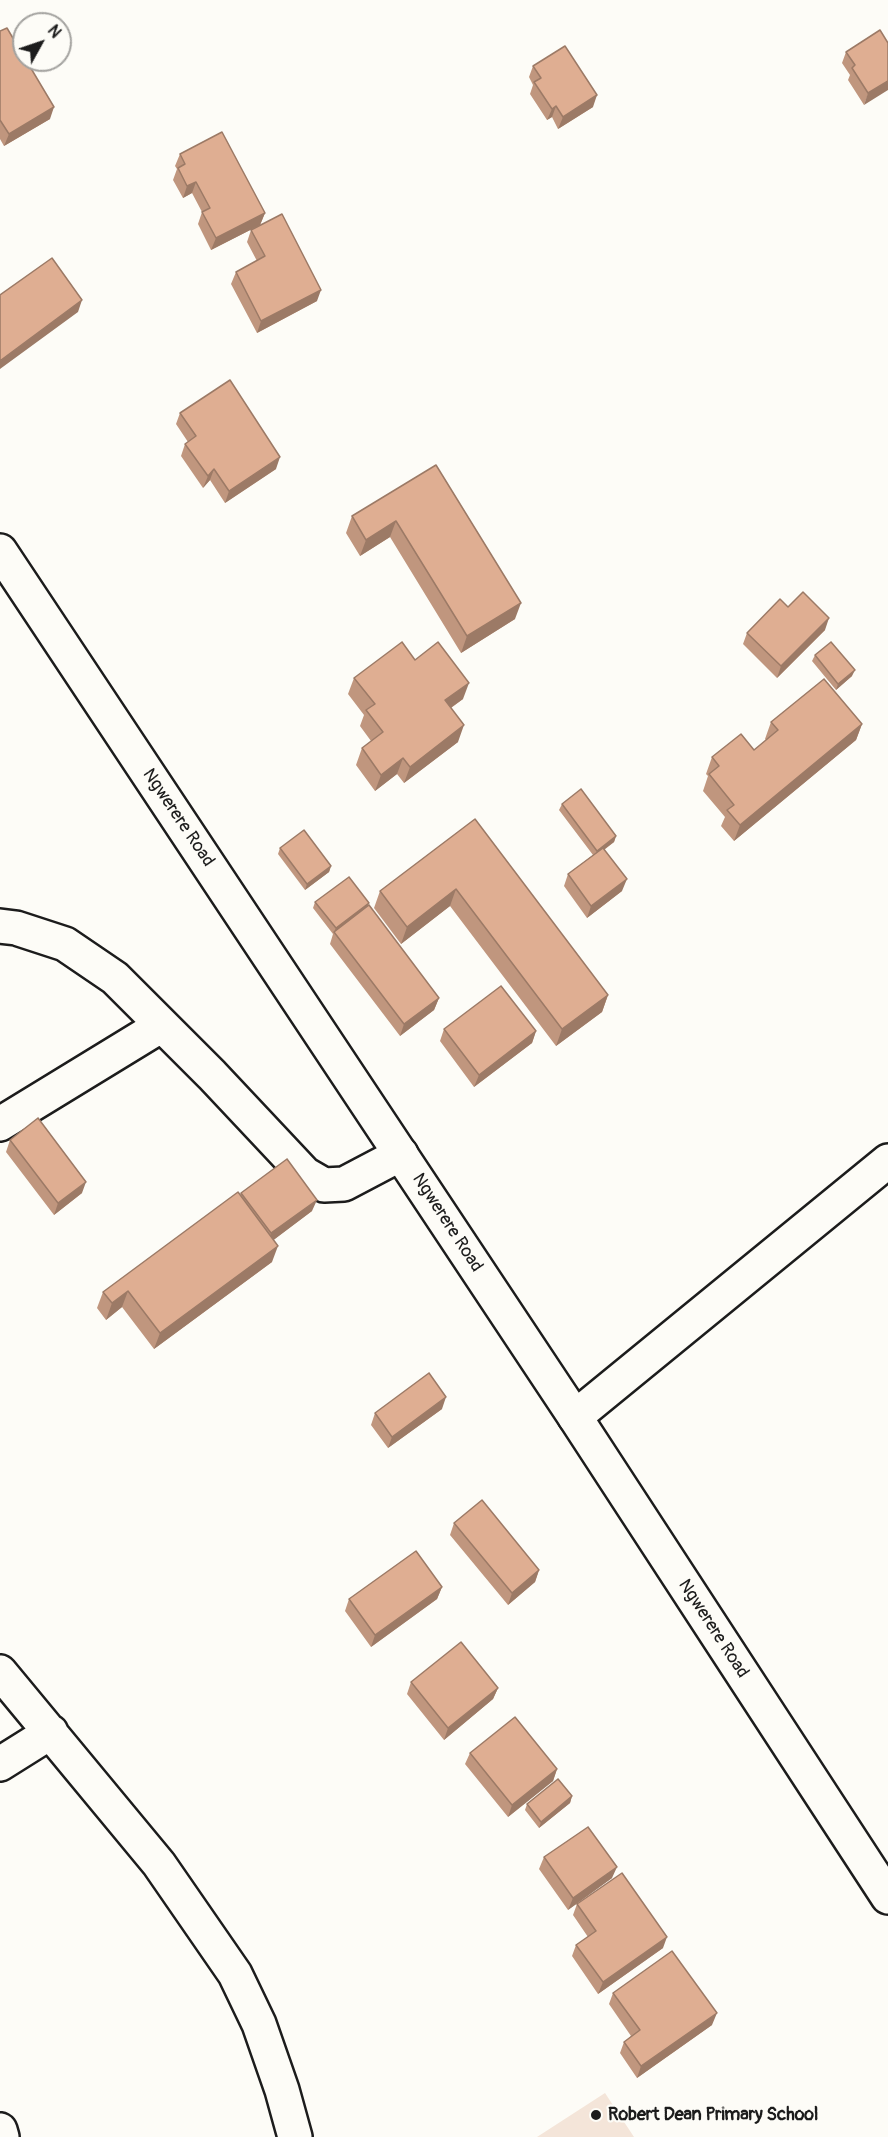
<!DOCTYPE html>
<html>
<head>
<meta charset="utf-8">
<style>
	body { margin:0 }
	#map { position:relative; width:888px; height:2137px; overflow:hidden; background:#fdfcf7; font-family:Pangolin,sans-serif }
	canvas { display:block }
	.north { position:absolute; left:12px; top:12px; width:60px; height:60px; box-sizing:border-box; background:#fdfcf7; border:2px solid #a3a29f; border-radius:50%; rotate:50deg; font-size:16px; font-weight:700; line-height:24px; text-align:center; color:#1c1c1c }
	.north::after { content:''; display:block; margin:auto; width:21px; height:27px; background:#1c1c1c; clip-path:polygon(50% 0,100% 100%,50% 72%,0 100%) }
</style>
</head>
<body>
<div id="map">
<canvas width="888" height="2137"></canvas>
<div class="north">N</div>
</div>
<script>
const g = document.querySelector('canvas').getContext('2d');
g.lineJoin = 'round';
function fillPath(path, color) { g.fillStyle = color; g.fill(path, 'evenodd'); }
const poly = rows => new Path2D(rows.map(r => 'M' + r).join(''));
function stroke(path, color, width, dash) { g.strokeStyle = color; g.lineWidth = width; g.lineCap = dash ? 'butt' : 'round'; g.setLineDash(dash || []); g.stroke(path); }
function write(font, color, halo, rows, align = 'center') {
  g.font = font + ' Pangolin,sans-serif'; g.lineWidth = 4.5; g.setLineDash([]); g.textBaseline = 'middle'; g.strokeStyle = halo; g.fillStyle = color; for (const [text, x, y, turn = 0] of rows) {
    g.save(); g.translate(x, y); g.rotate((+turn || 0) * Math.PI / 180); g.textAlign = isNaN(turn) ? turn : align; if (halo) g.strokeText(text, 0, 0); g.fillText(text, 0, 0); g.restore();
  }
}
fillPath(poly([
	[605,2093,634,2137,537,2137]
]), '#f4e5d9');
const street = poly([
	[0,926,16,928,65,944,115,978,212,1075,305,1174,324,1185,344,1184,401,1154],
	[0,1124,162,1025],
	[575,1417,888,1161],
	[0,1672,159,1864,235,1974,259,2024,282,2090,295,2137],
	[0,1764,51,1732],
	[0,2130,2,2137]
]);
const secondary = poly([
	[0,551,575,1417,888,1897]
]);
stroke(street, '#1c1c1c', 38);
stroke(secondary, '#1c1c1c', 38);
stroke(street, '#fdfcf7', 33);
stroke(secondary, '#fdfcf7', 33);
fillPath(poly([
	[0,31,50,119,4,146,0,139],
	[888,43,864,105,848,80,850,75,842,63,846,52],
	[533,66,593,107,558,129,552,117,547,120,530,94,533,85,529,77],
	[180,154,265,213,260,225,211,250,198,224,202,212,192,193,183,198,173,180,177,169,175,166],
	[251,230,317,301,257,333,231,284,236,272,257,261,247,242],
	[180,413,276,469,225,503,210,480,203,488,181,456,185,444,188,442,176,424],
	[436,465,515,619,461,653,390,537,360,556,346,533,352,516],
	[788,607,825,630,777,678,743,644,747,633],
	[815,655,852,676,836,690,812,661],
	[415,660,463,699,451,708,458,742,404,783,397,774,375,791,356,765,362,748,371,741,360,726,364,715,348,694,354,678],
	[771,722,862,724,856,740,734,841,721,826,725,817,703,791,708,776,706,774,712,757,754,750,766,740,765,739],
	[562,804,616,836,614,842,604,850,622,891,587,918,564,886,568,874,593,855,559,810],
	[475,819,608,995,602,1012,556,1046,450,906,401,944,374,908,380,891],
	[280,848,331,866,329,872,305,890,278,854],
	[315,902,369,903,367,907,439,998,434,1010,400,1036,330,944,333,934,313,908],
	[444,1029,536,1031,532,1043,474,1087,440,1041],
	[10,1140,82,1193,54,1215,6,1152],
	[241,1193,312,1211,273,1240,272,1262,154,1349,122,1307,106,1320,97,1308,103,1292,240,1196],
	[442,1409,388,1448,371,1425,375,1413],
	[454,1523,539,1570,535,1582,508,1605,450,1535],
	[442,1587,437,1599,371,1647,345,1611,349,1599],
	[411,1682,498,1688,493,1699,444,1740,407,1694],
	[470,1753,557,1769,553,1781,508,1817,465,1764],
	[572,1796,570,1803,539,1828,525,1810,527,1804],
	[544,1857,612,1878,568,1910,539,1869],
	[577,1904,663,1948,598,1994,572,1956,576,1945,588,1937,573,1915],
	[613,1993,712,2025,637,2078,620,2053,624,2042,631,2036,609,2004]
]), '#c0967e');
fillPath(poly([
	[888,81,888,90,864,105,868,93],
	[597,95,593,107,558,129,563,117],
	[556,106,552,117,547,120,552,109],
	[54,107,50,119,4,146,9,134],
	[196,182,192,193,183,198,187,186],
	[265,213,260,225,211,250,216,238],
	[321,290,317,301,257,333,261,321],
	[82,300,78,312,0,369,0,361],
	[280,457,276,469,225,503,229,491],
	[214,469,210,480,203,488,208,476],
	[396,521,390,537,360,556,366,540],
	[521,603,515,619,461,653,467,636],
	[829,618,825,630,777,678,781,666],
	[855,670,852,676,836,690,838,684],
	[469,683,463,699,439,716,445,700],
	[862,724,856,740,734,841,740,825],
	[464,725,458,742,404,783,410,767],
	[403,758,397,774,375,791,381,775],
	[616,836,614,842,594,857,597,851],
	[331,866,329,872,305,890,307,884],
	[627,879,622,891,587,918,591,906],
	[456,889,450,906,401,944,407,927],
	[369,903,366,909,334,932,336,928],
	[608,995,602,1012,556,1046,562,1029],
	[439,998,434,1010,400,1036,404,1024],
	[536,1031,532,1043,474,1087,479,1075],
	[86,1182,82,1193,54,1215,58,1203],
	[317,1200,312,1211,267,1245,271,1233],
	[278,1246,272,1262,154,1349,160,1333],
	[128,1291,122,1307,106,1320,112,1303],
	[446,1397,442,1409,388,1448,392,1437],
	[539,1570,535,1582,508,1605,512,1593],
	[442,1587,437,1599,371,1647,375,1635],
	[498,1688,493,1699,444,1740,448,1728],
	[557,1769,553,1781,508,1817,512,1805],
	[572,1796,570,1803,539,1828,541,1822],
	[617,1867,612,1878,568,1910,573,1898],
	[667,1937,663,1948,598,1994,603,1982],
	[717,2013,712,2025,637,2078,641,2066]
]), '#9c7a66');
const building = poly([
	[7,28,24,57,24,60,26,60,54,107,9,134,0,120,0,31,7,28],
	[880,30,888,43,888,81,868,93,852,68,855,65,846,52,880,30],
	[565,46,597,95,563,117,556,106,552,109,534,82,541,78,533,66,565,46],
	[222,132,265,213,216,238,202,212,210,208,196,182,187,186,178,168,185,164,180,154,222,132],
	[282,214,321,290,261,321,236,272,265,256,251,230,282,214],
	[52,258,82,300,0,361,0,295,52,258],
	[230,380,280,457,229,491,214,469,208,476,185,444,196,436,180,413,230,380],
	[436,465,521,603,467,636,396,521,366,540,352,516,436,465],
	[803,592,829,618,781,666,747,633,780,599,788,607,803,592],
	[402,642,415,660,438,642,469,683,445,700,464,725,410,767,403,758,381,775,362,748,383,732,366,710,375,704,354,678,402,642],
	[831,642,855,670,838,684,815,655,831,642],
	[824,679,862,724,740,825,727,810,734,805,709,774,719,766,712,757,741,734,754,750,778,730,771,722,824,679],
	[581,789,616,836,597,851,562,804,581,789],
	[475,819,608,995,562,1029,456,889,407,927,380,891,475,819],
	[304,830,331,866,307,884,280,848,304,830],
	[603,848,627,879,591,906,568,874,603,848],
	[349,877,369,903,336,928,315,902,349,877],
	[369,905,439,998,404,1024,334,932,369,905],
	[501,986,536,1031,479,1075,444,1029,501,986],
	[38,1118,86,1182,58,1203,10,1140,38,1118],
	[287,1159,317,1200,271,1233,241,1193,287,1159],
	[238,1192,278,1246,160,1333,128,1291,112,1303,103,1292,238,1192],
	[429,1373,446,1397,392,1437,375,1413,429,1373],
	[482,1500,539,1570,512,1593,454,1523,482,1500],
	[416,1551,442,1587,375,1635,349,1599,416,1551],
	[461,1642,498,1688,448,1728,411,1682,461,1642],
	[515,1717,557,1769,512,1805,470,1753,515,1717],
	[558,1779,572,1796,541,1822,527,1804,558,1779],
	[588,1827,617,1867,573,1898,544,1857,588,1827],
	[622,1873,667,1937,603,1982,576,1945,596,1931,577,1904,622,1873],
	[672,1951,717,2013,641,2066,624,2042,640,2030,613,1993,672,1951]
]);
fillPath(building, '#dfae92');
stroke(building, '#9c7a66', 1.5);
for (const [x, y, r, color] of [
	[596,2115,6,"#1c1c1c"]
]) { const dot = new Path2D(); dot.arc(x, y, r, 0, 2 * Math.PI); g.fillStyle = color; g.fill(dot); stroke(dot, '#fdfcf7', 2); }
write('18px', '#1c1c1c', '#fdfcf7', [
	["Ngwerere Road",178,818,56],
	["Ngwerere Road",447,1223,57],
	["Ngwerere Road",713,1629,57]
]);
write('bold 18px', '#1c1c1c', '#fdfcf7', [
	["Robert Dean Primary School",608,2115]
], 'left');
</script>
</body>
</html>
